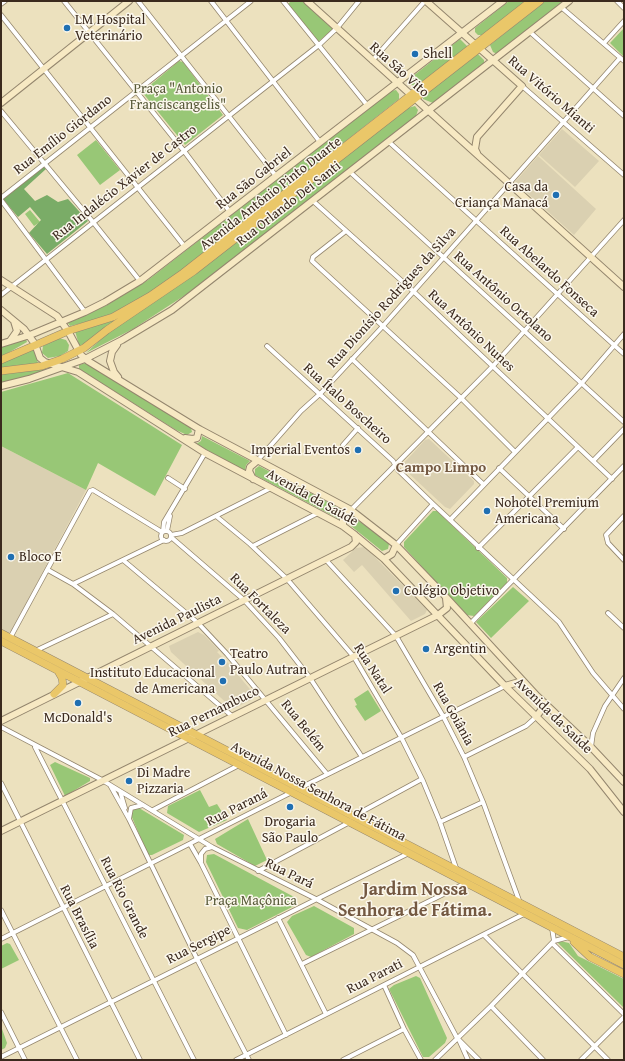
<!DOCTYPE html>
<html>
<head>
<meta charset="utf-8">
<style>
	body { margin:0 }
	#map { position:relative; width:625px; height:1061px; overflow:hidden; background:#ece1be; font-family:"Gentium Book Plus",serif }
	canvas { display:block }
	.frame { position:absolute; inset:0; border:2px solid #3b2a1e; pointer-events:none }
</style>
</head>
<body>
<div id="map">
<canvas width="625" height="1061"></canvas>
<div class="frame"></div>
</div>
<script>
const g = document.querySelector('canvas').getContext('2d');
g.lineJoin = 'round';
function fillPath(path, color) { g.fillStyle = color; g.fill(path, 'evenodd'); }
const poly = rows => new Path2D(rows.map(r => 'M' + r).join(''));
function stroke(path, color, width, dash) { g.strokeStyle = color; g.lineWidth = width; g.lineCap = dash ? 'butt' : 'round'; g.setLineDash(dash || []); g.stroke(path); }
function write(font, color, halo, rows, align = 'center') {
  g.font = font + ' "Gentium Book Plus",serif'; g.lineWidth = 3; g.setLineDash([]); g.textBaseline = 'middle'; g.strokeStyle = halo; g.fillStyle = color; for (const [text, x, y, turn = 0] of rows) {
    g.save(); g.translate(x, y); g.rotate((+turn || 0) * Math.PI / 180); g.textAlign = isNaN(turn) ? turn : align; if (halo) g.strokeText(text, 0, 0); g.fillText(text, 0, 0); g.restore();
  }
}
fillPath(poly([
	[562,129,599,161,575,187,539,155],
	[538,156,596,209,574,235,515,182],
	[429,439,474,481,474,484,450,509,445,507,403,468,403,464,425,440],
	[1,446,86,490,11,632,8,633,1,630],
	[365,547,427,610,425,614,411,621,362,565,354,572,343,560,356,548],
	[198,632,204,635,215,646,219,651,217,652,230,665,232,664,234,665,232,668,255,695,251,700,233,709,171,652,169,646]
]), '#dad0b1');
fillPath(poly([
	[291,1,303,1,333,29,318,42,288,4],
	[509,1,528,1,484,35,478,35,475,32,475,28],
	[545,1,565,1,497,54,493,52,490,45],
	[624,28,624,57,610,43],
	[460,39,468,47,414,88,408,80],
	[478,54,484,60,484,63,433,103,423,99,423,96],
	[179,61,183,62,223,115,185,145,142,92],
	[396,90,399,94,399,99,181,271,149,294,120,310,102,318,70,326,68,323,107,305,148,280,391,91],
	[415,106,418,110,416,116,193,290,133,329,86,353,110,331,196,273,408,108],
	[96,140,120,170,100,185,77,155],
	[30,210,40,222,34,226,25,214],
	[121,316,81,346,79,345,75,331],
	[59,338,66,340,69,345,68,351,60,356,48,358,42,353,43,346],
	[26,339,27,342,1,357,1,347],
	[34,349,38,363,1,368,1,363],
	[86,363,191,428,192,432,187,435,176,430,79,369,79,365],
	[46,368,47,370,28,376,1,383,1,373],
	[68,373,182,445,155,496,98,463,86,490,1,446,1,392],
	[202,436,250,461,246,465,245,471,196,444,201,441],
	[259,466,345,511,341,513,339,519,255,475,255,469],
	[433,511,437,511,507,578,507,583,474,616,466,615,404,547,404,542],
	[352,519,356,519,380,536,389,544,388,549,382,551,351,526,350,522],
	[513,587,529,601,491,638,476,622],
	[368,690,381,711,365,721,355,706,357,705,354,699],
	[55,762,90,778,90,781,65,796,51,767,50,765],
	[200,790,209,807,217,804,227,820,199,832,167,813,168,806],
	[134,808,139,808,184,835,183,840,152,855,148,855,131,815],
	[248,819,267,860,255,866,217,844,215,839],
	[214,854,296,898,294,906,247,930,238,928,206,862,207,855],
	[314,906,354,928,354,934,311,957,306,955,287,922,292,916],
	[560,941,569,943,578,956,624,979,624,1008,561,946,558,943],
	[7,943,10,944,19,960,1,969,1,946],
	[416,976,420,978,447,1038,445,1043,429,1057,423,1057,389,989,394,985],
	[1,1026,7,1043,5,1048,1,1050]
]), '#98c776');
fillPath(poly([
	[44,167,46,169,24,189,35,201,47,195,58,202,68,199,88,221,47,254,29,233,41,220,30,207,18,217,3,199]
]), '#7aac67');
const street = poly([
	[64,1,184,151,230,212],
	[138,1,276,176],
	[211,1,320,142],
	[283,1,367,105],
	[617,1,624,8],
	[1,4,5,1],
	[561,7,624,61],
	[1,15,185,247],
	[530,32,624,116],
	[604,43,624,21],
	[372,61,425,1],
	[522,86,624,175],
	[1,111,93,222,140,281],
	[389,142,624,354],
	[350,172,624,422],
	[1,198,251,1],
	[1,200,85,312],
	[313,201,413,291,612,479],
	[346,231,313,257,312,261,461,398,515,452],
	[1,295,319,45,337,28,359,1],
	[267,346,393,461,398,470,433,504,559,622,593,673,624,709],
	[352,359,483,484],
	[343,445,358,428],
	[257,461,301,411,321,393,383,326,620,58],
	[593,461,624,429],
	[499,468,564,529],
	[168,478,185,489],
	[351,510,493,366,624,220],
	[216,516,250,544,287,579,354,657,401,737,423,781,440,822,456,868],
	[624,516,606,535,608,543,624,560],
	[450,520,581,384,624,334],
	'161 536a5 5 0 1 1 10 0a5 5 0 1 1-10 0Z',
	[163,531,164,522,205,453],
	[167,531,170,516],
	[171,535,182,533,271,488],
	[171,537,244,600,279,638,310,678,362,757],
	[396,545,433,504],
	[253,546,318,513],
	[478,548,578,447],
	[123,560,198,623,227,654,327,774],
	[326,560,396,636,443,716,464,757,483,802,520,903],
	[48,570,73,584,113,614,232,716],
	[73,584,164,540],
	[608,613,624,628],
	[470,624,624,466],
	[10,638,90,491,93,490,162,532],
	[35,651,113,614],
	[1,727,102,780,212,847,316,899,397,943,413,955,457,1038,479,1060],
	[35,747,194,1060],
	[591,747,593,733,605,706,624,678],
	[464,757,526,726,536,717],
	[1,783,140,1060],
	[110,785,129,819,197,959,249,1060],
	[300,788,505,686],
	[120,791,125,808],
	[153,810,239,765],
	[352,817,422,779],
	[129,819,131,808,143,805],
	[440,822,483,802],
	[190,844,201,863,286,1035],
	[201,862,201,854,205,849,212,847],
	[258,871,348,823],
	[1,910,77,1060],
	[278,918,326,1014],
	[552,928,554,941],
	[484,935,608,1060],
	[1,939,292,792],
	[552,943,624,1014],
	[302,964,466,883],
	[384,985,404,1029,421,1060],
	[491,1006,543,1060],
	[1,1012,25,1060],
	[460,1042,468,1060],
	[1,1057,407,854],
	[236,1060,524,914],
	[343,1060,404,1029],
	[435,1060,491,1006,554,941,569,937],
	[581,1060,624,1017]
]);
const secondary = poly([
	[307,1,624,287],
	[426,1,522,86,477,137,475,149,477,153],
	[1,103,129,1],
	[1,280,57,316,68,331,81,355,88,361,199,429,351,510,396,545,444,595,537,696,591,747,624,782],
	[1,310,24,329,35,344,40,358,45,362,78,372,205,453,343,526,355,535,384,559,505,686,590,769,624,812],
	[10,341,17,331,14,321],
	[1,344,30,335,85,312,105,302,140,281,503,1],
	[117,345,112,352,110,361,114,372,118,377],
	[1,386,29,379,85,359,122,340,172,310,569,1],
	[185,438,193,439,197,438,199,429],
	[253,479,249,471,250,467,257,461],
	[343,526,343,517,351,510],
	[384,559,392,554,396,545],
	[505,686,519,682,524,687],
	[536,717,542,709,542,701],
	[1,721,351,547,356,542,355,535],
	[1,831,438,615,447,608,446,598]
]);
const primary = poly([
	[1,360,68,331,113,317,150,296,183,273,531,1],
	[1,371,42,366,62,359,84,348,107,330,194,271,540,1],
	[1,633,624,957],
	[1,641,624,965],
	[54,694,63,685,62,678,58,671],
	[574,942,590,957,624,974]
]);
stroke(street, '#94866e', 5.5);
stroke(secondary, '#94866e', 8);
stroke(primary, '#94866e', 8);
stroke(street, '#fff', 4);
stroke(secondary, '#f7e9c3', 6);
stroke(primary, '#eac769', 7);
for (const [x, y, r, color] of [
	[67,28,4,"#1f6fb2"],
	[415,54,4,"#1f6fb2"],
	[556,195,4,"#1f6fb2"],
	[358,450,4,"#1f6fb2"],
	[487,511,4,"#1f6fb2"],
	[11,557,4,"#1f6fb2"],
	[396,591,4,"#1f6fb2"],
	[426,649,4,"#1f6fb2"],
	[222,662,4,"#1f6fb2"],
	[223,681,4,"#1f6fb2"],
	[78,703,4,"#1f6fb2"],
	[129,781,4,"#1f6fb2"],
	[290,807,4,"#1f6fb2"]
]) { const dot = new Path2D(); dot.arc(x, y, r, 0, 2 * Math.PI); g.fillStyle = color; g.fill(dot); stroke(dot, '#fbf7ec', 1.5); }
write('14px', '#3b2a1e', '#fbf7ec', [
	["LM Hospital",75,20],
	["Veterinário",75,36],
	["Shell",423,54],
	["Casa da",548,187,"right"],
	["Criança Manacá",548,203,"right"],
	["Imperial Eventos",350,450,"right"],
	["Nohotel Premium",495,503],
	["Americana",495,519],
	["Bloco E",19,557],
	["Colégio Objetivo",404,591],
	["Argentin",434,649],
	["Teatro",230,654],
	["Paulo Autran",230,670],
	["Instituto Educacional",215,673,"right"],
	["de Americana",215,689,"right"],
	["McDonald's",78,718,"center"],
	["Di Madre",137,773],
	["Pizzaria",137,789],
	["Drogaria",290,822,"center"],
	["São Paulo",290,838,"center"]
], 'left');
write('14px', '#3b2a1e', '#fbf7ec', [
	["Rua São Vito",399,70,42],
	["Rua Vitório Mianti",551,95,41],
	["Rua Emílio Giordano",63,135,-38],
	["Rua São Gabriel",254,179,-38],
	["Rua Indalécio Xavier de Castro",125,183,-38],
	["Avenida Antônio Pinto Duarte",271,194,-38],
	["Rua Orlando Dei Santi",289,204,-38],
	["Rua Abelardo Fonseca",549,272,42],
	["Rua Antônio Ortolano",503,297,42],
	["Rua Dionísio Rodrigues da Silva",392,298,-48],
	["Rua Antônio Nunes",471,331,43],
	["Rua Ítalo Boscheiro",347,404,42],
	["Avenida da Saúde",312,498,29],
	["Rua Fortaleza",260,604,45],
	["Avenida Paulista",177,620,-26],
	["Rua Natal",372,669,57],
	["Rua Pernambuco",214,712,-26],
	["Rua Goiânia",453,714,61],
	["Avenida da Saúde",553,716,44],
	["Rua Belém",303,726,51],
	["Avenida Nossa Senhora de Fátima",318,792,28],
	["Rua Paraná",237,808,-27],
	["Rua Pará",289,874,26],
	["Rua Rio Grande",124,898,63],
	["Rua Brasília",79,917,63],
	["Rua Sergipe",199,945,-27],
	["Rua Parati",375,977,-27]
]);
write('14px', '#575938', '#fbf7ec', [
	["Praça \"Antonio",178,89],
	["Franciscangelis\"",178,105],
	["Praça Maçônica",251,901]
]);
write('bold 15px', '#735841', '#fbf7ec', [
	["Campo Limpo",441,468]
]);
write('bold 18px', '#735841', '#fbf7ec', [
	["Jardim Nossa",415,890],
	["Senhora de Fátima.",415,911]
]);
</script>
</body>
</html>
